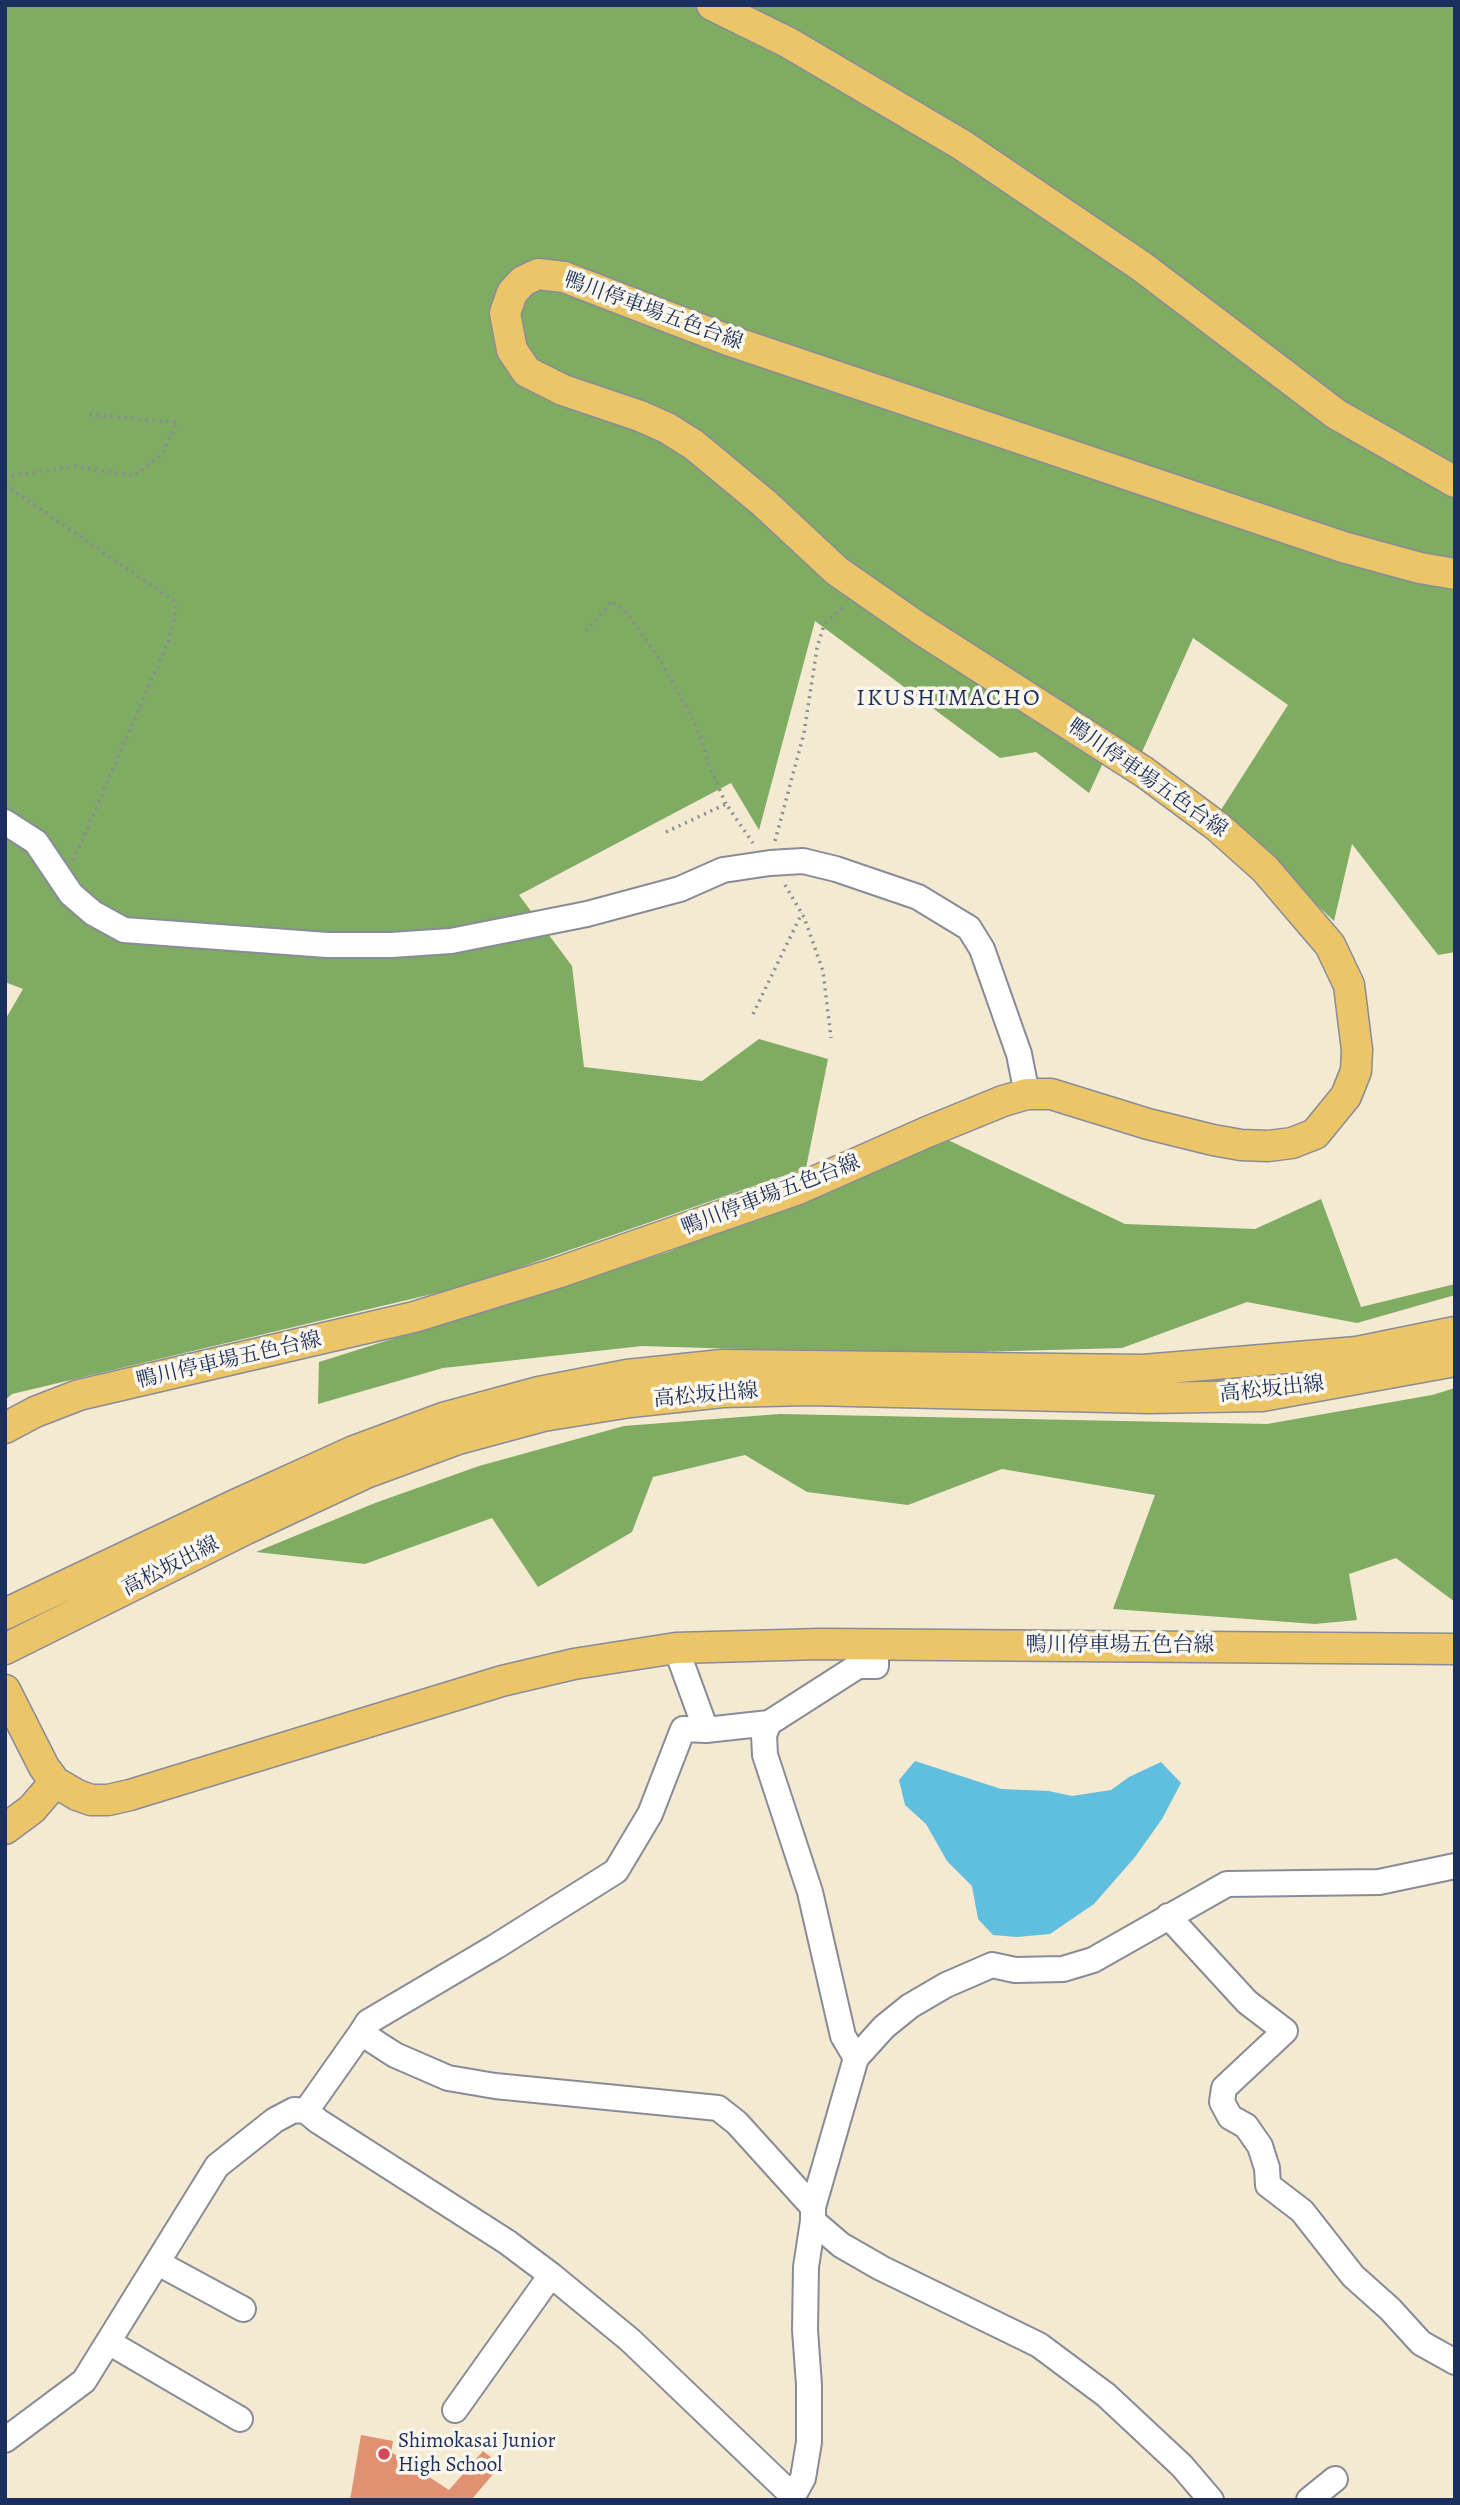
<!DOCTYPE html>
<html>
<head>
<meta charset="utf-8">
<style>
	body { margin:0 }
	#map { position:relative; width:1460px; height:2505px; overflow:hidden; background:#f4e9d1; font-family:Alegreya,serif }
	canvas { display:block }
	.frame { position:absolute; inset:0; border:7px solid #1b2f5e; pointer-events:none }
</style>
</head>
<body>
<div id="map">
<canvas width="1460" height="2505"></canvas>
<div class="frame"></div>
</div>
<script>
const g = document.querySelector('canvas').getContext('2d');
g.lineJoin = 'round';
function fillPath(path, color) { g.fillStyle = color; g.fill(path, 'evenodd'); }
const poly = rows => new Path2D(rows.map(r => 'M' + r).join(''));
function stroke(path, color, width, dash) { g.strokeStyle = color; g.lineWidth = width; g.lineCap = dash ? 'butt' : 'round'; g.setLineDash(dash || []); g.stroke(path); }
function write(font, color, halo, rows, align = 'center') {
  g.font = font + ' Alegreya,"Noto Serif JP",serif'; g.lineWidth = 7; g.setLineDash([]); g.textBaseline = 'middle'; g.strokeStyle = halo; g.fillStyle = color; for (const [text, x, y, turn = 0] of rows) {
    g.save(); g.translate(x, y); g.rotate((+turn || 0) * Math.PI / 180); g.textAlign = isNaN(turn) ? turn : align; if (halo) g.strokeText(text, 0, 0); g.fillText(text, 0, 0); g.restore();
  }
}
fillPath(poly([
	[5,5,1455,5,1455,952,1438,955,1352,844,1334,921,1219,813,1288,705,1193,638,1142,752,1115,737,1089,793,1036,752,1000,758,815,621,759,830,731,783,519,895,572,966,584,1067,702,1081,759,1039,828,1059,806,1168,466,1286,12,1394,5,1400,5,1020,23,989,5,982],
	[948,1140,1125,1224,1255,1229,1321,1199,1361,1307,1455,1284,1455,1295,1357,1323,1247,1302,1122,1348,904,1354,642,1346,443,1368,318,1404,319,1362,668,1252],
	[1455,1388,1455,1602,1396,1558,1349,1574,1357,1620,1315,1624,1113,1609,1155,1495,1002,1469,908,1505,807,1492,745,1455,653,1477,632,1532,538,1587,492,1518,365,1564,256,1552,375,1503,479,1466,624,1426,780,1414,1267,1424,1432,1395]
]), '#7fab63');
fillPath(poly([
	[915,1761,1001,1789,1049,1791,1072,1796,1111,1790,1129,1777,1161,1762,1181,1783,1162,1819,1135,1857,1094,1904,1050,1934,1017,1937,993,1935,978,1919,972,1886,947,1861,926,1824,905,1805,899,1780]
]), '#60bede');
fillPath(poly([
	[361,2435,393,2441,391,2452,449,2490,483,2451,501,2465,471,2500,350,2500]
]), '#e09172');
const minor = poly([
	[5,822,36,842,71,894,93,913,124,930,327,945,391,945,451,941,587,914,680,889,723,870,770,863,803,861,836,869,918,897,969,928,982,949,1019,1054,1027,1094],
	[876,1645,876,1666,858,1666,769,1723,764,1735,765,1755,810,1892,843,2036,856,2058,884,2027,910,2006,946,1985,992,1965,1015,1970,1063,1969,1093,1960,1227,1884,1379,1882,1455,1866],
	[676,1648,706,1730],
	[1168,1916,1247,2002,1285,2031,1224,2088,1222,2102,1230,2117,1246,2126,1260,2146,1267,2168,1268,2185,1302,2211,1353,2276,1390,2309,1421,2343,1455,2362],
	[361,2033,368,2022,495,1947,616,1871,650,1814,683,1729,706,1730,769,1723],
	[856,2058,813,2207,813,2221,841,2245,881,2268,1039,2345,1106,2395,1182,2466,1211,2500],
	[306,2111,318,2121,507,2242,551,2275,630,2340,793,2496],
	[158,2263,243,2309],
	[110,2343,240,2419],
	[455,2410,551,2275],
	[5,2440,84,2381,217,2166,275,2120,294,2110,306,2111,361,2033,395,2055,448,2078,495,2086,718,2108,737,2123,813,2207],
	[791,2500,803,2478,809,2442,809,2385,805,2330,806,2267,813,2221],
	[1309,2500,1335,2479]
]);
const major = poly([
	[712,5,789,43,962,145,1141,266,1336,414,1455,482],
	[5,1428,35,1412,79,1395,414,1317,557,1273,798,1189,927,1132,1003,1101,1027,1094,1051,1094,1148,1124,1213,1140,1241,1145,1268,1146,1292,1143,1315,1134,1346,1096,1356,1071,1357,1050,1349,985,1330,945,1265,869,1218,827,1144,772,919,628,837,571,764,503,694,445,667,428,640,416,563,390,527,372,512,350,505,313,512,293,523,281,538,274,564,277,728,340,1343,547,1420,568,1455,574],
	[5,1614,235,1505,354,1451,443,1418,539,1392,627,1375,722,1365,1143,1370,1357,1352,1455,1332],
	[5,1649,246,1529,366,1473,458,1439,543,1416,630,1402,723,1392,810,1390,1149,1398,1262,1396,1455,1361],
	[5,1690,44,1767,55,1782,77,1795,91,1800,108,1800,130,1795,502,1681,574,1664,676,1648,821,1644,1455,1649],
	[5,1829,32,1809,55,1782]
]);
stroke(minor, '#888c98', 28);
stroke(major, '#888c98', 33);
stroke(poly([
	[5,477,76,466,133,476,162,454,177,422,89,415],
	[5,485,173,600,176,610,169,640,73,861],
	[586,631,612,601,626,612,655,652,679,693,700,735,709,766,726,804],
	[666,832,726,804,753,843],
	[775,841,804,733,817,648,824,625,845,605],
	[785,885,804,917,823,971,831,1038],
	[753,1014,802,913]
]), '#888c98', 3.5, [2, 5]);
stroke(minor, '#fff', 24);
stroke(major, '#ecc569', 30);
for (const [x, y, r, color] of [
	[384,2454,7,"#d1495b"]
]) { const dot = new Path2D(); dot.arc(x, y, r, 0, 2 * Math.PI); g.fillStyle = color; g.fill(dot); stroke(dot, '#fbf7ec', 2.5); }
write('21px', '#1b2f5e', '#fbf7ec', [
	["鴨川停車場五色台線",653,312,20],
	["鴨川停車場五色台線",1147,779,35],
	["鴨川停車場五色台線",771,1196,-21],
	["鴨川停車場五色台線",229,1361,-13],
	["高松坂出線",1272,1390,-6],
	["高松坂出線",706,1396,-5],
	["高松坂出線",171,1567,-27],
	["鴨川停車場五色台線",1120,1646]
]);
write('21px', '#1b2f5e', '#fbf7ec', [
	["Shimokasai Junior",398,2442],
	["High School",398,2466]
], 'left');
g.letterSpacing = '2px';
write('24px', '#1b2f5e', '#fbf7ec', [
	["IKUSHIMACHO",949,699]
]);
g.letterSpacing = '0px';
</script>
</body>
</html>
